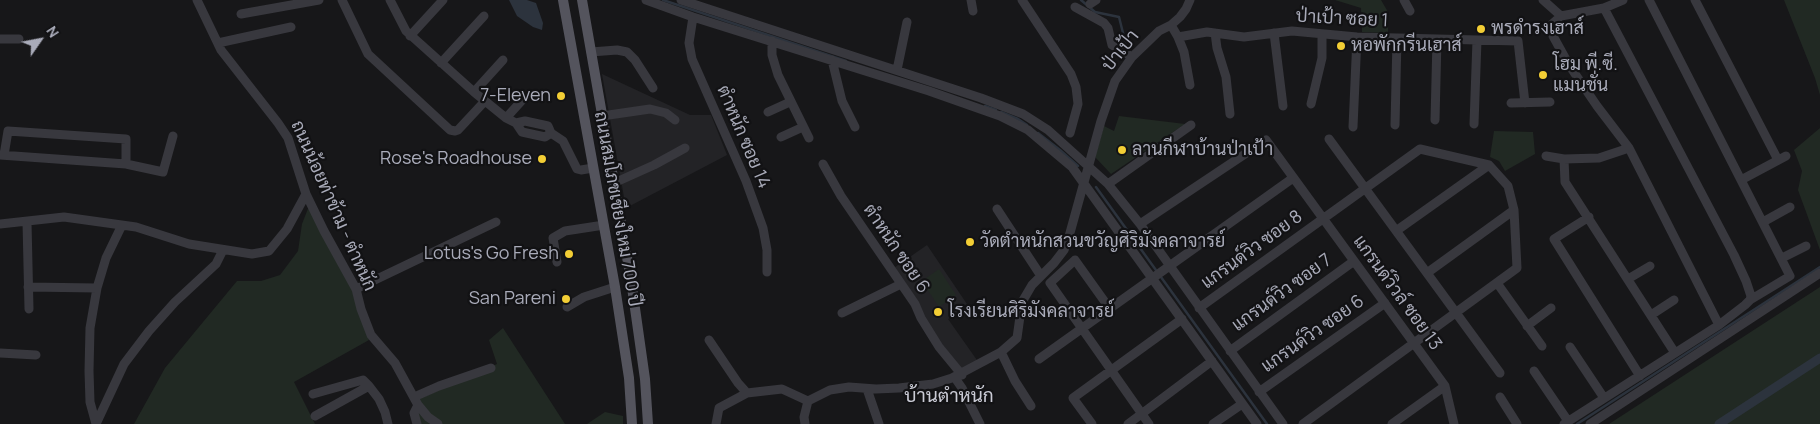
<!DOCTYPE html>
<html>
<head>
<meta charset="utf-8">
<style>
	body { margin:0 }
	#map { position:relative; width:1820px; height:424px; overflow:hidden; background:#171719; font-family:Manrope,sans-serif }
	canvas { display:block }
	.north { position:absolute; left:15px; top:15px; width:50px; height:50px; -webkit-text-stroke:4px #121214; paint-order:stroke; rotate:57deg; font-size:14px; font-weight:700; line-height:20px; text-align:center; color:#a9abb9 }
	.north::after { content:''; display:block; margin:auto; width:18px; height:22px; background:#a9abb9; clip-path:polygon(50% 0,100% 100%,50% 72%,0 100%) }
</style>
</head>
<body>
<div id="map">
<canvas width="1820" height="424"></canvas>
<div class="north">N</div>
</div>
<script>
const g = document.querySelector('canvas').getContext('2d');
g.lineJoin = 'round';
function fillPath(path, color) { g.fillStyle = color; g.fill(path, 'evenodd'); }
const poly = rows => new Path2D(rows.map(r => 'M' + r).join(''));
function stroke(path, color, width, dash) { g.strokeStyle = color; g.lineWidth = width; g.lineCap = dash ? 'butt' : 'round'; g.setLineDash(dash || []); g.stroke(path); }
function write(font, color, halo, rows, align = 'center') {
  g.font = font + ' Manrope,Sarabun,sans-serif'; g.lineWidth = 4.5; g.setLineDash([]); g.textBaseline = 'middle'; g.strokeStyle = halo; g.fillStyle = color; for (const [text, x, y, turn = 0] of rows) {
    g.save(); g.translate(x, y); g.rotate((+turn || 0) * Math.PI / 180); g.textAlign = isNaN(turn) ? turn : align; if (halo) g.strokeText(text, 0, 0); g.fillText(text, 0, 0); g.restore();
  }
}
fillPath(poly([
	[602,74,690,115,711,115,727,155,626,208],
	[927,245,969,307,948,319,979,363,959,373,891,270]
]), '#232326');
fillPath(poly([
	[1335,0,1381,0,1388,12,1388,33,1362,32,1361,8],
	[1784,0,1820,0,1820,95,1815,78],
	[1119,116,1185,124,1111,174,1095,157,1104,126,1114,131],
	[1820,128,1820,250,1798,190,1802,171,1794,150],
	[1494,131,1533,132,1535,154,1505,171,1499,161,1490,157],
	[309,206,351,287,369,340,294,382,315,424,134,424,165,368,237,281,261,281,280,275,298,251,302,224],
	[939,269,956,295,939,307,922,281],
	[1820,287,1820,424,1609,424],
	[503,328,565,424,417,424,414,413,419,399,497,364,489,340],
	[605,412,623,416,623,424,587,424]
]), '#212923');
fillPath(poly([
	[509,0,527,0,536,3,543,23,542,30,533,27,517,16]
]), '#2c333d');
stroke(poly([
	[663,0,846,61],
	[1081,0,1095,12,1119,17,1127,49],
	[985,106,996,110],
	[1001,112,1018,119,1027,125],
	[1038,133,1060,150,1078,166],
	[1096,187,1267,424],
	[1577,424,1820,267]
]), '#2c333d', 2.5);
stroke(poly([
	[1719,424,1820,358]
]), '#2c333d', 9);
stroke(poly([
	[197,0,221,50,278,123,288,138,306,194,324,231,356,289,361,309,371,335,395,363,418,405,428,417,438,424],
	[342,0,368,54,450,130,455,131,458,130,485,101],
	[390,0,406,31,474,92,506,118,516,123,522,132,545,137,551,133],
	[646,0,693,17,929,91,1000,116,1028,130,1072,167,1257,424],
	[681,0,981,98,1023,114,1048,130,1108,184,1140,224,1283,424],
	[971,0,973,11],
	[1022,0,1071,74,1076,87,1078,104,1070,133],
	[1404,0,1410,11],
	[1543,0,1561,16],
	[1649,0,1790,276,1750,300],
	[1695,0,1778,160],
	[1090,4,1096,0],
	[1075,7,1104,23,1108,28,1112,45,1132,57],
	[1604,8,1623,0],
	[241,14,319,0],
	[693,17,689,43,692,59,746,181,763,228,767,250,767,272],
	[1171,25,1178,37,1207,32,1244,37,1292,31,1357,37,1518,41,1525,103],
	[1215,33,1217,48,1226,77,1230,114],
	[1274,33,1283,106],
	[410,36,443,0],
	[1178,37,1184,52,1190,85],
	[0,39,19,39],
	[772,41,772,55,778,75,809,138],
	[218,43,291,27],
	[591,52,617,50,627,52,635,60,653,88],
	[832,60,842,101,855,127],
	[441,63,484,16],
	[897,70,907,22],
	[474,92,503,60],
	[1511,103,1550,102],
	[1311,104,1322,58,1322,34],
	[768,112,790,102],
	[602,116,650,109,666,113,675,120],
	[506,118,525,97],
	[1435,120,1437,39],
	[516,123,525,121,548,126,551,133],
	[1474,124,1477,40],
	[1395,125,1397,38],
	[1353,127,1357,37],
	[551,133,563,141,577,169,581,170,593,168],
	[781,137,803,127],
	[1329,139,1500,373],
	[0,155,126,164,163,172,173,136],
	[4,155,8,131,126,139,126,164],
	[1546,156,1564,159,1599,158,1629,148],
	[1564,159,1565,182,1675,353],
	[823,164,841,196,915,304,921,318,939,347,962,375],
	[1741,180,1786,156],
	[614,183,654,165,685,148],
	[1108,184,1191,125],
	[997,209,1041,276],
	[1589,217,1554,239,1640,376],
	[27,222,29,309],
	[1763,222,1790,207],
	[0,224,64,217,136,227,189,244,252,254,269,251,287,229,306,194],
	[1140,224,1266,140,1445,386,1454,424],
	[1396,231,1489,165],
	[1782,258,1806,246],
	[557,262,553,238,565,231,604,225],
	[1427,273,1514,210],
	[1628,279,1650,266],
	[1497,283,1542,346],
	[28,287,97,288],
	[356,289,496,222],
	[567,307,584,297,615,287],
	[1199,308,1420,149,1489,165,1508,186,1514,210,1517,268,1303,424],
	[1110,309,1075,260,1050,283,1149,424],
	[842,313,901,284],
	[1651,315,1674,300],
	[1527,326,1551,308],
	[709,340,738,383,747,393,782,389,808,401],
	[1570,347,1604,398],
	[1230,351,1354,261],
	[1001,352,1015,381,1031,406],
	[0,353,36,355],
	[1039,359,1293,178],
	[1534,371,1568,421],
	[955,378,962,388,980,424],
	[369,386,379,399,385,412,388,424],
	[867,389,879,424],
	[1259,392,1385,303],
	[313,394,363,380,369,386,315,416],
	[414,397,439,386,491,368],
	[1500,397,1517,424],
	[96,424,124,364,149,331,175,302,216,264,223,250],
	[96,424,90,402,89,371,90,328,97,288,106,258,122,225],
	[417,424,414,413,418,405],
	[716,424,719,408,747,393],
	[805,424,804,417,808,401,830,390,849,387,876,389,899,388,933,384,952,378,1001,352,1017,338,1022,302,1032,285,1054,263,1064,250,1068,240,1101,121,1115,81,1132,57,1159,31,1171,25,1180,17,1186,9,1190,0],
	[1092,424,1073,398,1182,319],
	[1128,424,1212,361],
	[1213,424,1242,404],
	[1392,424,1445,386],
	[1564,424,1719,325,1745,305,1750,300,1751,296,1746,281,1734,255,1604,8,1561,16,1552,24,1553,36,1569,65,1597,106,1629,148,1719,325],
	[1590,424,1820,273]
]), '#38383e', 9);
stroke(poly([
	[563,0,615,287,629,378,632,424],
	[582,0,631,280,645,379,648,424]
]), '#54545d', 10);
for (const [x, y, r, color] of [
	[1481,29,5,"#f3ce35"],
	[1341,46,5,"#f3ce35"],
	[1543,75,5,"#f3ce35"],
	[561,96,5,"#f3ce35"],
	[1122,150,5,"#f3ce35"],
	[542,159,5,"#f3ce35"],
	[970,242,5,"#f3ce35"],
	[569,254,5,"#f3ce35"],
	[566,299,5,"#f3ce35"],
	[938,312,5,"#f3ce35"]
]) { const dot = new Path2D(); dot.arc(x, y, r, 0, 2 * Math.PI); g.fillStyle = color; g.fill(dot); stroke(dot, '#121214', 2); }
write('18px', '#a9abb9', '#121214', [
	["ป่าเป้า ซอย 1",1342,19,3],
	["ป่าเป้า",1121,51,-51],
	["ตำหนัก ซอย 14",743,137,67],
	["ถนนน้อยท่าข้าม - ตำหนัก",333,206,66],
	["ถนนสมโภชเชียงใหม่ 700 ปี",617,209,80],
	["ตำหนัก ซอย 6",896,249,56],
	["แกรนด์วิว ซอย 8",1252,250,-36],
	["แกรนด์วิว ซอย 7",1282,293,-36],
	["แกรนด์วิวล์ ซอย 13",1397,293,54],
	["แกรนด์วิว ซอย 6",1313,334,-35]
]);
write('18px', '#a9abb9', '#121214', [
	["พรดำรงเฮาส์",1491,29],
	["หอพักกรีนเฮาส์",1351,46],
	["โฮม พี.ซี.",1553,65],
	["แมนชั่น",1553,86],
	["7-Eleven",551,96,"right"],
	["ลานกีฬาบ้านป่าเป้า",1132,150],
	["Rose's Roadhouse",532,159,"right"],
	["วัดตำหนักสวนขวัญศิริมังคลาจารย์",980,242],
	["Lotus's Go Fresh",559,254,"right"],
	["San Pareni",556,299,"right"],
	["โรงเรียนศิริมังคลาจารย์",948,312]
], 'left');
write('19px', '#cacbd5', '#121214', [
	["บ้านตำหนัก",949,397]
]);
</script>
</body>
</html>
